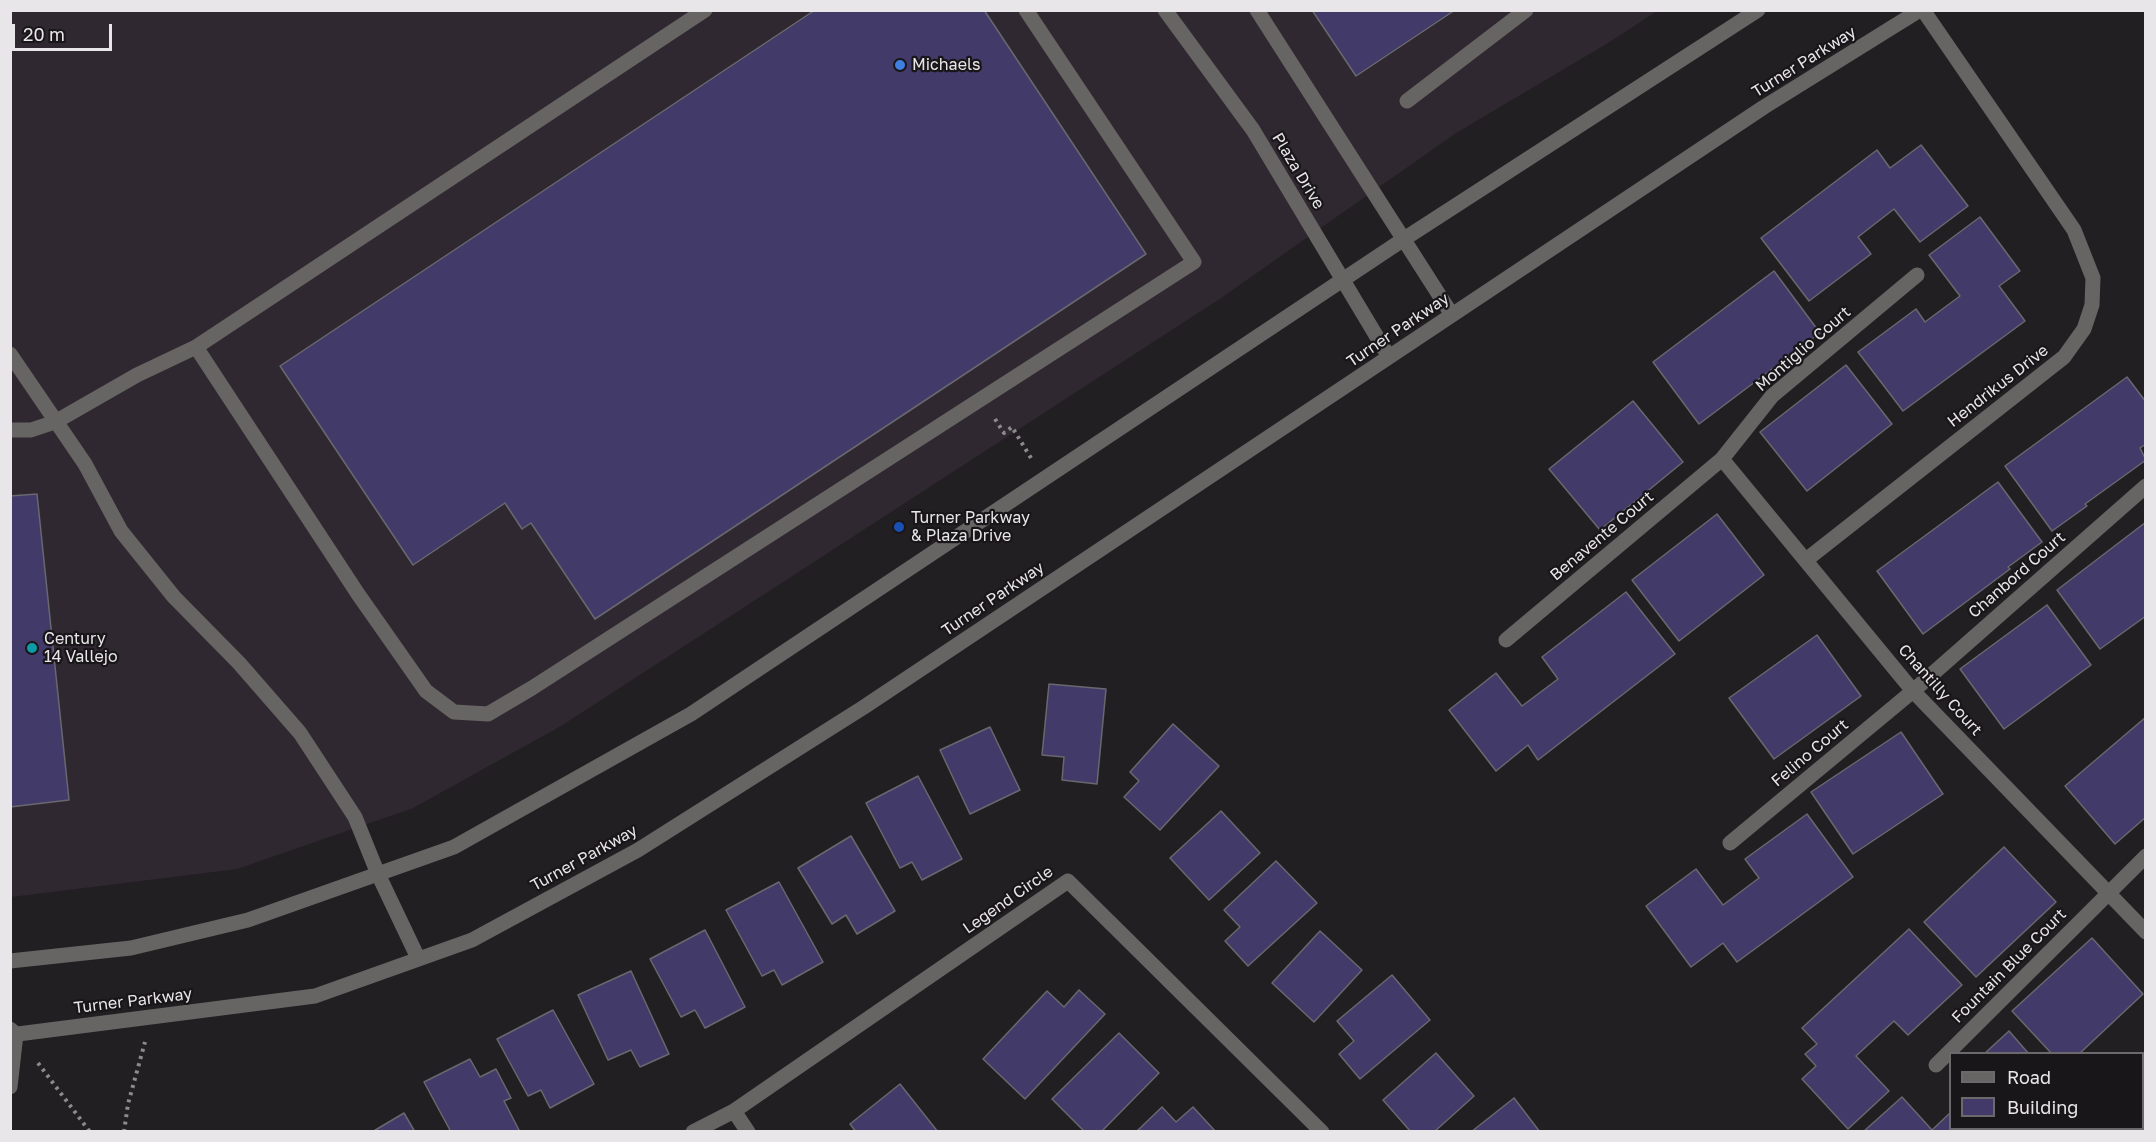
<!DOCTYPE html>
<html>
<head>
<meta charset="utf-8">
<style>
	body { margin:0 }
	#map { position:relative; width:2156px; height:1142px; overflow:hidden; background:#221f23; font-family:"Golos Text",sans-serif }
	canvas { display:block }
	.frame { position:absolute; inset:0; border:12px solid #e9e6e9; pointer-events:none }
	.legend { position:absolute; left:1949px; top:1052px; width:195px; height:78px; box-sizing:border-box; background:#191619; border:2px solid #6c696c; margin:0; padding:8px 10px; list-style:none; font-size:18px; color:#e9e6e9 }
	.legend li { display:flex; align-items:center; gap:12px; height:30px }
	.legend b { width:30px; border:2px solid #6c696c }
	.scale { position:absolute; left:12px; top:24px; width:100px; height:27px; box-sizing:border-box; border:3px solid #e9e6e9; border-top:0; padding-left:8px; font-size:18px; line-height:21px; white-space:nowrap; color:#e9e6e9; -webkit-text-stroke:4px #191619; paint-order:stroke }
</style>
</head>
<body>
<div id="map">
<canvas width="2156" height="1142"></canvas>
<div class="frame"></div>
<ul class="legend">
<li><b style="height:8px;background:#676563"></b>Road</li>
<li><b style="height:16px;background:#423a69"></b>Building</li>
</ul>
<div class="scale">20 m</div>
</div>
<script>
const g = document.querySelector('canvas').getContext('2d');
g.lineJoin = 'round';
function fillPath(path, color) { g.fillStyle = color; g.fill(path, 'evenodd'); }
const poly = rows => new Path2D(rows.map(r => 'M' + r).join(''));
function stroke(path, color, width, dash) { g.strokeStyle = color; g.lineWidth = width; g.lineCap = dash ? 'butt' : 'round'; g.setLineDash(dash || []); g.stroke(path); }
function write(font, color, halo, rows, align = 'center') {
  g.font = font + ' "Golos Text",sans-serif'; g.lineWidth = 4.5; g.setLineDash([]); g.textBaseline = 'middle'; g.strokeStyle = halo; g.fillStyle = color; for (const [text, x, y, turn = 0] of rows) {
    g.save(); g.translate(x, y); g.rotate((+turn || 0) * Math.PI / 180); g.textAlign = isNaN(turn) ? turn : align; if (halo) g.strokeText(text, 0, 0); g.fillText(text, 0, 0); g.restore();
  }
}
fillPath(poly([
	[10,11,1657,11,1608,43,1456,133,1221,298,561,726,413,808,237,869,11,897]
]), '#302830');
const building = poly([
	[815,10,984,10,1146,254,595,619,531,523,522,529,505,503,413,565,280,366,815,10],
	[1312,10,1455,10,1356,76,1312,10],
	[1921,145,1968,206,1920,242,1894,209,1858,237,1871,254,1809,301,1761,238,1877,150,1890,168,1921,145],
	[1980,217,2020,271,1999,286,2025,321,1903,411,1858,352,1916,309,1925,322,1960,296,1929,255,1980,217],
	[1774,271,1820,333,1699,424,1653,362,1774,271],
	[1846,365,1892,424,1807,491,1760,432,1846,365],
	[2127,377,2146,402,2146,444,2140,448,2146,460,2085,504,2087,506,2052,531,2005,466,2127,377],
	[1633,401,1683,462,1600,530,1549,469,1633,401],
	[1998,482,2042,542,2008,567,2010,569,1923,634,1877,571,1998,482],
	[37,494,69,800,10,807,10,496,37,494],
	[1717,514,1764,575,1679,641,1632,580,1717,514],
	[2146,522,2146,616,2100,649,2057,590,2146,522],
	[1626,592,1675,654,1538,760,1528,745,1496,771,1449,710,1496,673,1522,706,1558,679,1542,657,1626,592],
	[2047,605,2091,665,2004,729,1960,669,2047,605],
	[1817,635,1861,696,1774,759,1729,698,1817,635],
	[1049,684,1106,689,1097,784,1062,780,1064,757,1042,755,1049,684],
	[2146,717,2146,817,2115,844,2065,786,2146,717],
	[1173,724,1219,766,1160,830,1124,797,1139,781,1130,772,1173,724],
	[990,727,1020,790,970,814,940,750,990,727],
	[1901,732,1943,794,1853,854,1811,792,1901,732],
	[918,776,962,859,922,880,912,862,900,868,866,803,918,776],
	[1221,811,1260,853,1209,900,1170,858,1221,811],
	[1807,814,1853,877,1737,962,1723,943,1691,967,1646,906,1696,869,1723,905,1759,878,1745,859,1807,814],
	[851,836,895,911,857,934,846,915,832,924,798,868,851,836],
	[2004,847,2056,902,1976,977,1924,922,2004,847],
	[1276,861,1317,903,1248,966,1225,941,1240,927,1224,910,1276,861],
	[779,882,823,962,782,985,774,970,762,976,726,910,779,882],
	[1909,929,1962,985,1908,1035,1894,1021,1856,1056,1889,1091,1848,1129,1802,1079,1816,1066,1805,1054,1817,1044,1802,1028,1909,929],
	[705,930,745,1007,705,1028,695,1010,681,1017,650,959,705,930],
	[1320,931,1362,970,1314,1022,1272,983,1320,931],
	[2092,938,2143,994,2079,1054,2052,1054,2012,1011,2092,938],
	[631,971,669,1054,640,1067,631,1050,608,1060,578,995,631,971],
	[1392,975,1430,1020,1360,1079,1339,1054,1354,1041,1337,1021,1392,975],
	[1079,990,1105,1014,1025,1099,983,1059,1047,991,1064,1007,1079,990],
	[553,1010,594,1084,550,1108,541,1090,528,1096,497,1039,553,1010],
	[2009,1031,2029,1054,1984,1054,2009,1031],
	[1119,1033,1159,1073,1101,1132,1085,1132,1052,1099,1119,1033],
	[1436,1053,1474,1096,1434,1132,1411,1132,1383,1100,1436,1053],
	[470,1059,480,1077,496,1069,511,1098,504,1101,520,1132,451,1132,424,1082,470,1059],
	[900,1084,938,1132,856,1132,850,1124,900,1084],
	[1902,1097,1932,1130,1950,1113,1950,1128,2016,1128,2013,1132,1863,1132,1902,1097],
	[1514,1098,1540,1132,1471,1132,1514,1098],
	[1162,1107,1176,1122,1193,1107,1216,1132,1136,1132,1162,1107],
	[404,1113,415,1132,372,1132,404,1113],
	[2146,1113,2146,1132,2131,1132,2133,1128,2142,1128,2142,1117,2146,1113]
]);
fillPath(building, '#423a69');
stroke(building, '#69686e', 1.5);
stroke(poly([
	[995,419,1004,433,1012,427,1031,458],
	[38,1063,90,1132],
	[124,1132,128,1104,145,1042]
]), '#8d8a8e', 4, [3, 4.5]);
stroke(poly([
	[1407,101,1526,10],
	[196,347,358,594,426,691,454,712,488,714,532,688,1194,262,1026,10],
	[10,354,85,464,121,531,174,597,239,663,300,733,355,817,378,874,418,958],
	[10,430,31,430,55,422,137,375,196,347,705,10]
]), '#676563', 15);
stroke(poly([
	[1722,459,1913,691,2146,932],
	[1806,560,2064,357,2084,329,2092,305,2093,278,2074,230,1923,10],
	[1506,640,1722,459,1772,396,1917,275],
	[1730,843,1913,691,2146,486],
	[1936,1065,2146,856],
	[734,1111,748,1132],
	[693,1132,734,1111,1068,881,1322,1132]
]), '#676563', 15);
stroke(poly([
	[1165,10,1253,130,1389,357],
	[1257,10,1452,315],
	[10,961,131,948,248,920,454,847,691,714,1404,239,1758,10],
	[10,1029,16,1034,10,1087],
	[10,1035,315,996,472,940,638,850,864,707,1764,107,1920,10]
]), '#676563', 15);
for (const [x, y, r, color] of [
	[900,65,6,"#3f7fe0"],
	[899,527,6,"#1a4fb4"],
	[32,648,6,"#0f9aa8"]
]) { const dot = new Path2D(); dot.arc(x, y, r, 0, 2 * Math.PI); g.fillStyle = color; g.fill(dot); stroke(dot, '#191619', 2); }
write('16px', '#e9e6e9', '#191619', [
	["Turner Parkway",1804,62,-32],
	["Plaza Drive",1298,171,59],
	["Turner Parkway",1398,330,-34],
	["Montiglio Court",1803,349,-41],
	["Hendrikus Drive",1998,386,-38],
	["Benavente Court",1602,536,-40],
	["Chanbord Court",2017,575,-41],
	["Turner Parkway",993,599,-34],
	["Chantilly Court",1940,690,48],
	["Felino Court",1810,753,-40],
	["Turner Parkway",584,858,-29],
	["Legend Circle",1008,900,-35],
	["Fountain Blue Court",2009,966,-45],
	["Turner Parkway",133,1001,-7]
]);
write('16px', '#e9e6e9', '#191619', [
	["Michaels",912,65],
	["Turner Parkway",911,518],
	["& Plaza Drive",911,536],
	["Century",44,639],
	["14 Vallejo",44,657]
], 'left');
</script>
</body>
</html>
